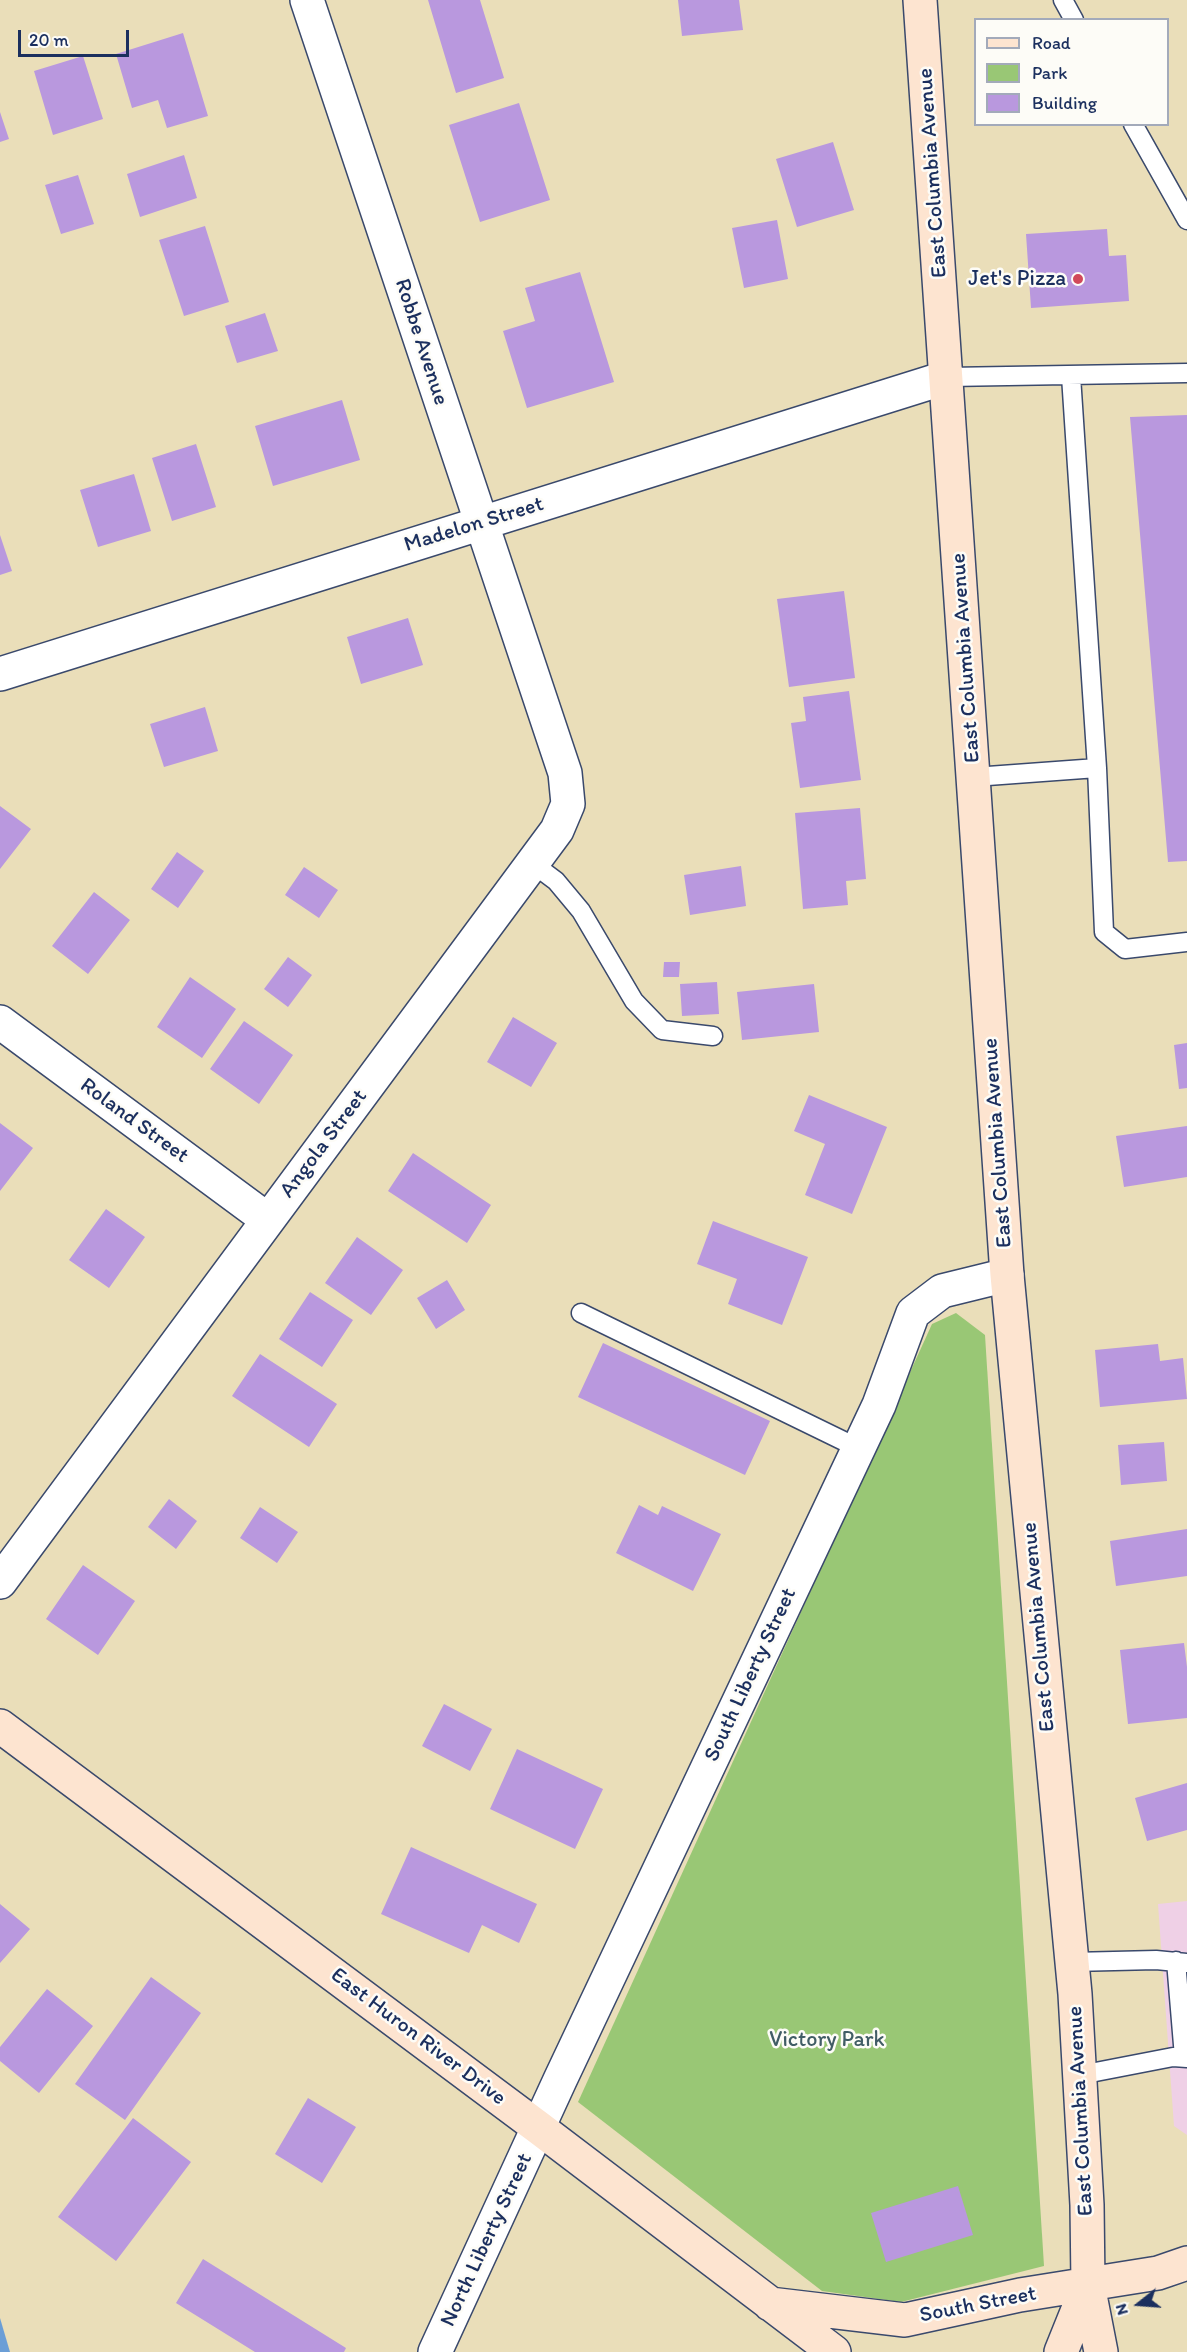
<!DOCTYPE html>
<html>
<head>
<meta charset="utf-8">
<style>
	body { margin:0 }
	#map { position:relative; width:1187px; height:2352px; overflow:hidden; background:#eadeb9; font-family:Itim,sans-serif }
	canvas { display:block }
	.legend { position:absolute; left:974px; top:18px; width:195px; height:108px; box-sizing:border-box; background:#fdfcf7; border:2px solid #a3aaba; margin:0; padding:8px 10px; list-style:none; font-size:18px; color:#1b2f5e }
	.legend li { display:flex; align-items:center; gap:12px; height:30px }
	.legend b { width:30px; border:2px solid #a3aaba }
	.north { position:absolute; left:1109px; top:2274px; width:60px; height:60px; -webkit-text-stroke:4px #fdfcf7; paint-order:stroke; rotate:253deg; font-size:16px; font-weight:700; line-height:24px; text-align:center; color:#1b2f5e }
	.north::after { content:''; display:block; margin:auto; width:21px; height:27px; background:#1b2f5e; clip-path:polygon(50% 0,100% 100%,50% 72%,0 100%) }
	.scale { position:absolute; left:18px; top:30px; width:111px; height:27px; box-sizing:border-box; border:3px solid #1b2f5e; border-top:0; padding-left:8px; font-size:18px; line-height:21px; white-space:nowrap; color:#1b2f5e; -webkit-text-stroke:4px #fdfcf7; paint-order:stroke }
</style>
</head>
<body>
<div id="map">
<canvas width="1187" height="2352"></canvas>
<ul class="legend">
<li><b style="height:8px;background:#fde4d0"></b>Road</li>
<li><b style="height:16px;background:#99c775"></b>Park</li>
<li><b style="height:16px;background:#b998de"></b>Building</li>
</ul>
<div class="north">N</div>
<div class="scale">20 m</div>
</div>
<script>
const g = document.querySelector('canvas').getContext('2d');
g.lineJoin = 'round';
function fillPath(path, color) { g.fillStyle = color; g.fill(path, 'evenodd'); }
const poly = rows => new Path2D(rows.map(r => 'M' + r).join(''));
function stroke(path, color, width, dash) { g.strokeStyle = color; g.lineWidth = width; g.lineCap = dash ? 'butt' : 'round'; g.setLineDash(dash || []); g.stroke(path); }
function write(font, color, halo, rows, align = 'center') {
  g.font = font + ' Itim,sans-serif'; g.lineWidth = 5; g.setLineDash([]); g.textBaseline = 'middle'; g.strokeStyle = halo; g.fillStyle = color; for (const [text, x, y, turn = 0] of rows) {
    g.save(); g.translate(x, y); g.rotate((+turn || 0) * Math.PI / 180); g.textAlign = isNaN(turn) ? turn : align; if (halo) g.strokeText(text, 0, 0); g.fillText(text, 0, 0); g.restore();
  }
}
fillPath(poly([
	[1187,1901,1187,2135,1174,2126,1158,1904]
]), '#efd0e6');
fillPath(poly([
	[956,1313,985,1335,1044,2266,901,2302,822,2291,578,2102,932,1324]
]), '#99c775');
fillPath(poly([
	[0,2318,10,2352,0,2352]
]), '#6b9ed6');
fillPath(poly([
	[428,0,480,0,504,78,456,93],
	[678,0,739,0,743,30,682,36],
	[183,33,208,116,167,128,158,100,132,108,116,54],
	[83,56,103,119,53,135,34,71],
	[519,103,550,200,480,222,449,125],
	[0,112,9,139,0,142],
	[833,142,854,210,797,227,776,159],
	[184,155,197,198,140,217,127,174],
	[78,175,94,224,61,234,45,185],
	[777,220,788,279,744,288,732,228],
	[205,226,229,302,184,316,159,240],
	[1107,229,1109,256,1126,255,1129,301,1031,308,1026,234],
	[580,272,614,382,527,408,503,331,535,321,525,288],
	[265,313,278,351,237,363,225,326],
	[342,400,360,460,273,486,255,426],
	[1187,415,1187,861,1168,862,1130,417],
	[196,444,216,507,172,521,152,458],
	[134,474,151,531,98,547,80,490],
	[0,535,12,571,0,575],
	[844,591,855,678,789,687,777,599],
	[408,618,423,665,361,684,347,637],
	[849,691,861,780,800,788,791,723,806,721,803,697],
	[205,707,218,751,164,767,150,724],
	[0,806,31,829,0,869],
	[860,808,866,879,846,881,848,905,803,909,795,813],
	[177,852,204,871,178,908,151,889],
	[741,866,746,906,690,915,684,875],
	[304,867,338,890,319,918,285,895],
	[94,892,130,920,88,974,52,946],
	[288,957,312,975,288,1007,264,989],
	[664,962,680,962,679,977,663,977],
	[190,977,236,1009,202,1058,157,1027],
	[717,982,719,1014,682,1016,680,984],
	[814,984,819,1032,742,1040,737,992],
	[513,1017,557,1043,531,1087,487,1062],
	[244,1021,293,1055,259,1104,210,1069],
	[1187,1043,1187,1088,1179,1089,1174,1045],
	[809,1095,887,1127,852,1214,805,1195,825,1144,794,1131],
	[0,1123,33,1148,0,1191],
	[1187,1126,1187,1177,1124,1187,1116,1136],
	[413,1153,491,1205,467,1243,388,1191],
	[106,1209,145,1237,109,1288,69,1260],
	[713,1221,808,1257,782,1325,728,1304,737,1279,697,1264],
	[357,1237,403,1270,371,1315,325,1283],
	[447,1280,465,1310,436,1329,417,1298],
	[310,1292,353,1320,322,1367,279,1339],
	[603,1343,770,1421,745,1475,578,1397],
	[1158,1344,1160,1361,1183,1358,1187,1399,1100,1407,1095,1350],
	[260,1354,337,1404,309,1447,232,1396],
	[1164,1442,1167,1481,1121,1485,1118,1445],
	[169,1499,197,1521,176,1549,148,1527],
	[639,1505,658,1515,662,1506,721,1534,693,1591,616,1553],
	[260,1507,298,1532,277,1563,240,1538],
	[1187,1529,1187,1576,1116,1586,1110,1541],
	[83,1565,135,1601,98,1655,46,1619],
	[1184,1643,1187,1667,1187,1718,1128,1724,1120,1650],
	[444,1704,492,1729,470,1771,422,1746],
	[517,1749,603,1789,575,1849,490,1809],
	[1187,1783,1187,1830,1147,1841,1135,1798],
	[411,1847,537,1904,519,1943,482,1925,469,1953,381,1914],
	[0,1904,30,1929,0,1963],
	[151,1977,201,2013,125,2120,75,2084],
	[47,1989,93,2026,39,2093,0,2061,0,2047],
	[308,2098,356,2127,322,2183,275,2154],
	[133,2118,191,2162,116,2261,58,2217],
	[958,2186,973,2235,886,2262,871,2213],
	[203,2259,346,2348,344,2352,255,2352,176,2303]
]), '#b998de');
const lane = poly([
	[1063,0,1074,20],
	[1133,124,1187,220],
	[1071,376,1097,768,1104,932,1125,949,1187,942],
	[948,377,1187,373],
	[974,777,1097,768],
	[532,863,556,881,581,911,634,1001,662,1030,713,1036],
	[581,1313,858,1448],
	[1176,1961,1184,2057],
	[1072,1962,1156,1960,1187,1963],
	[1080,2075,1173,2057,1187,2058]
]);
const street = poly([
	[0,674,948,377],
	[0,1022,268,1220],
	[0,1582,557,830,568,804,565,773,307,0],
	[435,2352,560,2080,879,1405,913,1313,942,1291,1007,1275]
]);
const secondary = poly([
	[920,0,1007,1275,1075,1994,1087,2205,1088,2285,1101,2352],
	[0,1726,539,2128,834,2352],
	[770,2304,905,2320,1020,2295,1158,2273,1187,2263],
	[1061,2352,1088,2285]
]);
stroke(lane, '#3a496c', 21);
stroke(street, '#3a496c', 36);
stroke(secondary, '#3a496c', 36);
stroke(lane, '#fff', 18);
stroke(street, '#fff', 33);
stroke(secondary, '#fde4d0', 33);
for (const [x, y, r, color] of [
	[1078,279,6,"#d1495b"]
]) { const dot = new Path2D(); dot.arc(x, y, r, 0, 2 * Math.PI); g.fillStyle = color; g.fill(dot); stroke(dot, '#fdfcf7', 2); }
write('22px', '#1b2f5e', '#fdfcf7', [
	["East Columbia Avenue",933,173,-94],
	["Robbe Avenue",421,342,72],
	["Madelon Street",474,525,-17],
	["East Columbia Avenue",966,658,-94],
	["Roland Street",134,1121,36],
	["East Columbia Avenue",998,1143,-94],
	["Angola Street",324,1144,-53],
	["East Columbia Avenue",1039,1627,-95],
	["South Liberty Street",751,1675,-65],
	["East Huron River Drive",418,2037,37],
	["East Columbia Avenue",1081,2111,-93],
	["North Liberty Street",487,2240,-65],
	["South Street",978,2305,-11]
]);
write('22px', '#1b2f5e', '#fdfcf7', [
	["Jet's Pizza",1066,279]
], 'right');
write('22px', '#415d65', '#fdfcf7', [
	["Victory Park",827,2040]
]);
</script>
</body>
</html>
